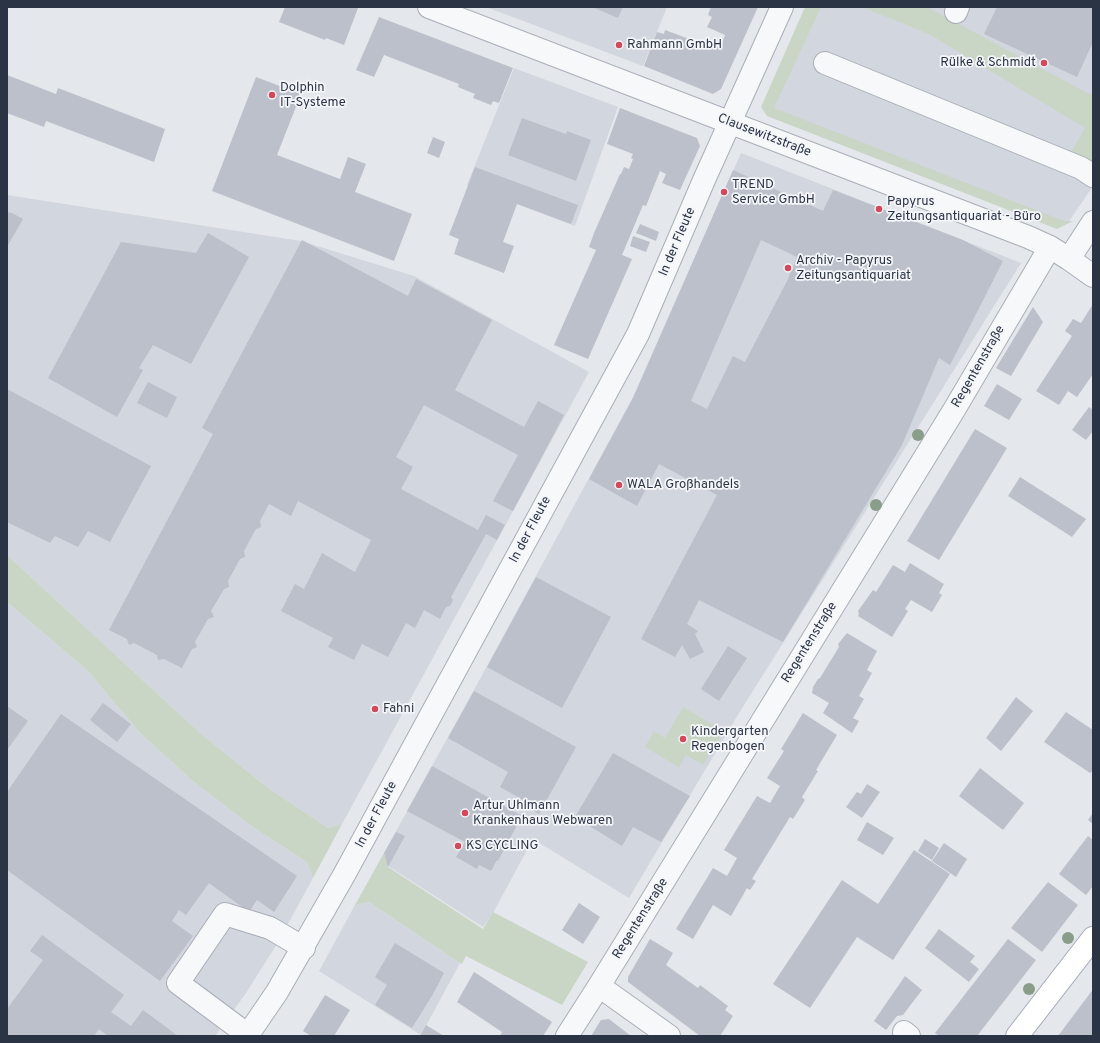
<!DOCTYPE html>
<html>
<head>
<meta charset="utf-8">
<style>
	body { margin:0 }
	#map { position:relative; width:1100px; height:1043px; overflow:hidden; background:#e4e7ec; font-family:Overpass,sans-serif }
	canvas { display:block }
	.frame { position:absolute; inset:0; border:8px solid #2b3445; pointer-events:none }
</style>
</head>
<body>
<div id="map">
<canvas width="1100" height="1043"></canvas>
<div class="frame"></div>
</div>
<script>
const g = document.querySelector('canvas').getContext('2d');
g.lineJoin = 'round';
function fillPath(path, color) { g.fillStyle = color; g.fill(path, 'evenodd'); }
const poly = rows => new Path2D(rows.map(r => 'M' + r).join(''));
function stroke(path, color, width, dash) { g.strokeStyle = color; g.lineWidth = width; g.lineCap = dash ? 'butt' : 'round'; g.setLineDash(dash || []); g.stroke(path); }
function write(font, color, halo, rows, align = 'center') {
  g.font = font + ' Overpass,sans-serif'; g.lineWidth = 3.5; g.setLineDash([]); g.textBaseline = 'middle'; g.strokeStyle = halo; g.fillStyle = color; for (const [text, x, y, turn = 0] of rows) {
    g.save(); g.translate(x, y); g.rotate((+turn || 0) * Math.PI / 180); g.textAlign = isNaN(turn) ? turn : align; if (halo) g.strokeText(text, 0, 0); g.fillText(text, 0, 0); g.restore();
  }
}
fillPath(poly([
	[486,7,667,7,643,66],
	[810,7,1093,7,1093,186,1070,220,1062,224,764,109],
	[514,68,618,107,575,226,467,185],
	[741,153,1021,263,736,718,629,898,533,839,493,913,483,927,388,866,384,853,480,679,633,397],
	[7,195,301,241,414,276,589,372,342,824,328,828,268,788,200,733,7,555],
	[7,602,88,671,140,733,194,782,254,828,307,862,313,878,277,944,246,993,215,1036,7,1036],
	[369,902,460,963,421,1035,319,971,355,905]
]), '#d2d6de');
fillPath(poly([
	[805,7,821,7,774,108,1064,221,1073,221,1057,229,767,116,761,107],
	[862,7,927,7,1093,96,1093,167,1072,151,1085,128,929,34],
	[7,555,200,733,268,788,328,828,342,824,313,878,307,862,254,828,194,782,140,733,88,671,7,602],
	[683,707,724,731,703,765,686,755,679,767,645,747,654,731,665,738],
	[384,853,388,867,483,929,493,912,588,962,562,1005,466,956,462,964,460,963,369,902,355,905]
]), '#c9d6c5');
fillPath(poly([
	[285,7,354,7,358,8,344,45,326,38,325,40,279,22],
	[592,7,623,7,618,18],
	[711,7,758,7,721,89,713,94,644,66,657,32,664,34,665,30,689,39,688,43,704,49,707,43,720,48,725,35,707,27,712,17,708,15],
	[997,7,1093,7,1093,42,1077,77,984,34],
	[379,17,513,68,499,103,493,101,491,105,473,98,475,94,458,87,459,84,384,55,374,77,356,70],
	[7,75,56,94,58,88,165,129,154,162,46,121,44,127,7,113],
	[256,77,301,94,277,155,340,179,348,157,366,164,355,192,412,214,394,261,212,191],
	[620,108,697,138,700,146,680,190,662,183,666,174,660,171,646,206,643,205,622,255,632,259,588,359,554,345,596,250,589,247,594,233,620,174,621,174,624,167,629,169,633,159,631,158,633,154,607,144],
	[522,118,566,134,567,131,591,140,576,181,508,155],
	[433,137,445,142,439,158,427,153],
	[475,167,578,205,571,224,517,204,503,242,514,246,504,273,454,254,459,239,449,235],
	[733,170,823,211,833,190,963,240,1003,261,950,365,939,358,902,445,783,642,699,600,687,624,698,631,695,634,704,652,690,659,682,645,675,657,641,639,717,495,659,464,637,506,589,479,633,398],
	[761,240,797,257,787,281,745,362,733,356,707,409,691,401],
	[7,212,12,213,23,219,7,247],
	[640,224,659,232,656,241,636,233],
	[208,233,249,257,191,364,153,345,139,368,143,370,117,417,48,378,121,242,196,253],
	[633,236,650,242,646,252,630,246],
	[302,240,408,296,416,279,492,320,455,390,524,427,538,401,564,415,513,511,493,501,518,455,424,405,396,457,413,467,401,489,478,530,486,515,505,525,497,540,486,534,451,597,453,600,450,606,446,607,440,619,424,610,415,628,406,623,388,657,362,644,354,660,328,647,333,638,281,611,295,584,304,589,322,553,355,572,371,540,298,501,291,516,269,504,260,521,261,527,256,529,244,551,245,557,240,559,228,581,229,587,224,589,211,611,214,617,208,619,195,642,197,647,192,649,182,668,164,659,158,660,157,655,134,643,129,645,127,639,109,630,213,434,202,428],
	[1093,304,1093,374,1077,397,1068,391,1059,405,1036,391,1072,336,1065,331,1073,319,1081,323],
	[1033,307,1043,322,1011,376,996,368],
	[148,382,177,397,167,418,137,403],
	[997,384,1022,399,1009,420,984,406],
	[7,389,151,466,110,542,88,531,78,547,55,536,50,543,7,522],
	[1089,407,1093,410,1093,431,1086,440,1072,430],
	[975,429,1007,448,939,560,907,541],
	[1020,477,1086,519,1072,537,1008,496],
	[910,563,944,584,939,593,942,595,932,612,911,600,905,609,908,611,892,637,858,616,859,614,858,611,873,590,876,592,893,565,905,572],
	[536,577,611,617,562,708,487,667],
	[847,633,877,651,867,670,872,673,859,696,864,699,853,718,859,721,852,733,823,713,829,703,812,693,813,687,818,679,820,678,839,647,838,644],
	[728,646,747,658,719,701,701,689],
	[474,691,576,747,539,814,523,805,525,801,500,787,508,772,448,738],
	[1016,697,1033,711,1001,751,986,738],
	[103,703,131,724,117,742,90,720],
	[7,706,28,721,7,750],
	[1066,712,1093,730,1093,770,1090,773,1044,742],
	[803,713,837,735,816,770,818,771,802,797,805,800,793,819,790,817,752,879,756,881,750,890,747,888,731,916,713,905,693,939,676,929,713,868,727,876,737,858,724,850,757,796,770,803,780,786,767,778,784,751,781,749],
	[61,714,297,876,274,912,257,900,249,912,209,883,186,915,179,910,172,921,193,936,160,981,7,870,7,792],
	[613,753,690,796,661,842,633,827,622,846,575,817],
	[432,766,522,816,498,861,497,860,491,871,479,865,477,869,456,857,465,842,407,811],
	[980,768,1024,803,1003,830,959,796],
	[867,784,880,792,862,818,846,807,857,792,861,794],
	[1093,813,1093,824,1088,820],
	[867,822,894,838,883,855,857,840],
	[396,832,405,836,388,867,384,853],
	[1088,836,1093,840,1093,886,1086,895,1059,874],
	[925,839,939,848,932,860,918,851],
	[944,843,967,859,956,877,932,861],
	[914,850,950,874,893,960,857,937,810,1008,773,984,842,880,878,904],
	[1048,882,1078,905,1042,952,1011,928],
	[579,903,600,917,583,944,562,930],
	[939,929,975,956,970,962,979,969,969,982,925,948],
	[42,935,124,995,111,1012,131,1026,143,1010,178,1036,108,1036,99,1029,94,1036,7,1036,7,1009,43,960,30,951],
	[650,939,673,953,666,965,698,988,700,985,728,1006,725,1010,733,1016,720,1036,700,1036,628,982,628,977],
	[1008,939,1036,960,977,1036,939,1036,935,1033],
	[395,943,444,973,433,994,412,1028,375,1005,387,985,375,977],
	[474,972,552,1022,543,1036,500,1036,502,1032,457,1002],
	[905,976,922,990,903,1015,897,1016,886,1030,874,1021],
	[1093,990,1093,1036,1058,1036,1091,992],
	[325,995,350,1010,334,1036,311,1036,303,1031],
	[609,1019,631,1036,591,1036,601,1020],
	[426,1025,444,1036,420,1036]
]), '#bbc0ca');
const minor = poly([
	[429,7,1028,237,1050,247,1069,259,1093,276],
	[956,12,958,7],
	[825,63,1081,168,1093,176],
	[1069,259,1093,222],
	[599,986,669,1036],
	[904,1032,909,1036],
	[248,1035,178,983,225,914,270,928,304,948],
	[247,1036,277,992,344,875,638,334,704,180,782,7],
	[567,1036,599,986,954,410,1050,247]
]);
const major = poly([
	[1017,1036,1093,938]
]);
stroke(minor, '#a9aeb7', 24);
stroke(major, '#a3abb8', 24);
stroke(minor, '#f7f8fa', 22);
stroke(major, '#fff', 22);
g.fillStyle = '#899d89';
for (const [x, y] of [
	[918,435],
	[876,505],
	[1068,938],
	[1029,989]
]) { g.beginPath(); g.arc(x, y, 6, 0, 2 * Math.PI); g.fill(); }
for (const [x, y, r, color] of [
	[619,45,4,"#d1495b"],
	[1044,63,4,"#d1495b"],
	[272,95,4,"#d1495b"],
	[724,192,4,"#d1495b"],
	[879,209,4,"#d1495b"],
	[788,268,4,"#d1495b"],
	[619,485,4,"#d1495b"],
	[375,709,4,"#d1495b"],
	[683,739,4,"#d1495b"],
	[465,813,4,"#d1495b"],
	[458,846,4,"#d1495b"]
]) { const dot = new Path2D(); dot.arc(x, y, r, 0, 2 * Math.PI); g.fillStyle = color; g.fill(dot); stroke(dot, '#f4f6f9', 1.5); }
write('13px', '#2b3445', '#f4f6f9', [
	["Rahmann GmbH",627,45],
	["Rülke & Schmidt",1036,63,"right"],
	["Dolphin",280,88],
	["IT-Systeme",280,103],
	["TREND",732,185],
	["Service GmbH",732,200],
	["Papyrus",887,202],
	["Zeitungsantiquariat - Büro",887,217],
	["Archiv - Papyrus",796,261],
	["Zeitungsantiquariat",796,276],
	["WALA Großhandels",627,485],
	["Fahni",383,709],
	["Kindergarten",691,732],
	["Regenbogen",691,747],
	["Artur Uhlmann",473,806],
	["Krankenhaus Webwaren",473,821],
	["KS CYCLING",466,846]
], 'left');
write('13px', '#2b3445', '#f4f6f9', [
	["Clausewitzstraße",764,136,21],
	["In der Fleute",678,242,-67],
	["Regentenstraße",979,367,-60],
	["In der Fleute",531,530,-62],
	["Regentenstraße",810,643,-58],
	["In der Fleute",377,815,-62],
	["Regentenstraße",641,919,-58]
]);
</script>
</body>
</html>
